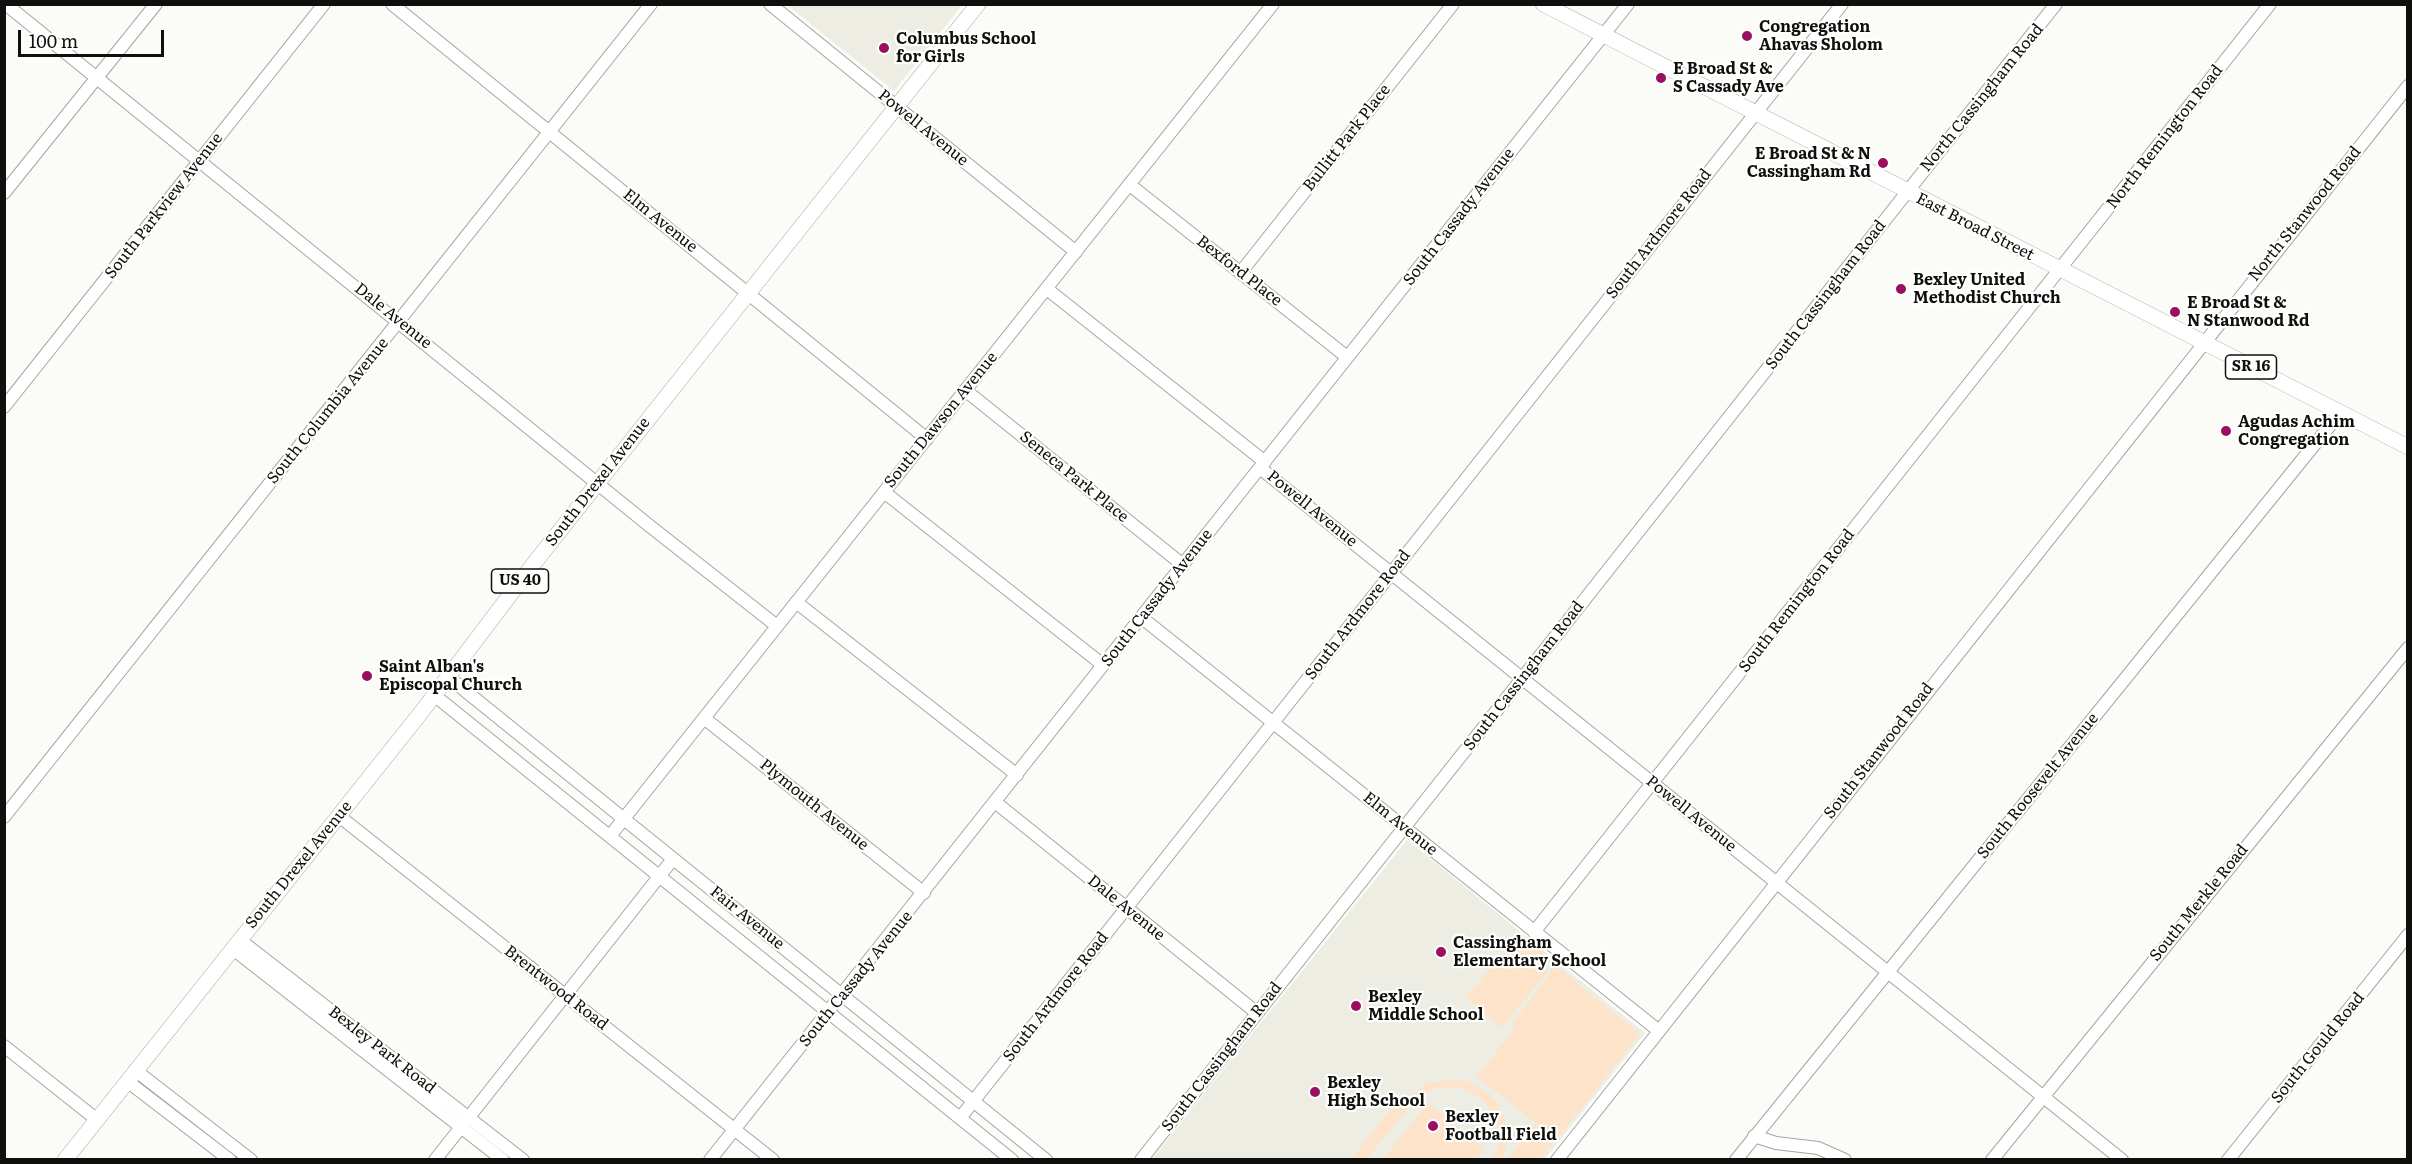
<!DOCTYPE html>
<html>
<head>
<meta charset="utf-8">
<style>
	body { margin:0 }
	#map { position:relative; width:2412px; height:1164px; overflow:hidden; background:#fbfcf8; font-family:Literata,serif }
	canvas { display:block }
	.frame { position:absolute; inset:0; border:6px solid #0f0f0e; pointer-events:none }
	.scale { position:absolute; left:18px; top:30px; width:146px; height:27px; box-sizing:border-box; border:3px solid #0f0f0e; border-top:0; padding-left:8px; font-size:18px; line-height:21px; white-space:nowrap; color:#0f0f0e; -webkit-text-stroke:4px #fffffe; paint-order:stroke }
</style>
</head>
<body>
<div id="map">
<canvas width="2412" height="1164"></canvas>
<div class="frame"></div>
<div class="scale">100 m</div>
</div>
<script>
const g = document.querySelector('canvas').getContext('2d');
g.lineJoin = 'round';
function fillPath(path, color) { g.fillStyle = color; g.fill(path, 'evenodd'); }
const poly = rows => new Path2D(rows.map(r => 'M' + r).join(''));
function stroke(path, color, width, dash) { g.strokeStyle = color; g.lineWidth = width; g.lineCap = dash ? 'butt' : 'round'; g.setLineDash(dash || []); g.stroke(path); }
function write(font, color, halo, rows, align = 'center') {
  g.font = font + ' Literata,serif'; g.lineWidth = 4.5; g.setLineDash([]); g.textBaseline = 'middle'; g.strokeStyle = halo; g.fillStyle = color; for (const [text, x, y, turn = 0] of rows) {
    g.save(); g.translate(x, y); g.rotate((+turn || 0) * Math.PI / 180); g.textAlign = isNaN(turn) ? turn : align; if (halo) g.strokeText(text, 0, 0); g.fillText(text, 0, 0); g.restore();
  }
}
fillPath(poly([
	[787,5,962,5,894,91],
	[1407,840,1645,1033,1545,1159,1152,1159]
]), '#edede4');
fillPath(poly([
	[1514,940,1529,952,1535,945,1549,957,1541,966,1548,971,1502,1027,1466,998],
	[1556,966,1640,1034,1557,1139,1477,1077,1513,1030,1513,1022],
	[1452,1079,1466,1081,1477,1086,1489,1094,1496,1102,1506,1123,1506,1145,1502,1159,1493,1159,1498,1147,1499,1134,1497,1123,1490,1108,1480,1098,1466,1090,1454,1087,1436,1088,1416,1099,1367,1159,1351,1159,1400,1098,1404,1101,1427,1083],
	[1428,1103,1485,1148,1476,1159,1383,1159],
	[1534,1126,1554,1141,1540,1159,1507,1159]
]), '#fee3cb');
const minor = poly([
	[392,4,927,439],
	[770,4,1076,252],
	[8,6,651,527,777,626],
	[1130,185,1347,357],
	[4,193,156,4],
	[1241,272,1453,4],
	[1047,289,1265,462],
	[965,390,1183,565],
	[4,407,324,4],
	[1260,468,2122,1160],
	[884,492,1103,665],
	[796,602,1017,775],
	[1141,617,1659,1031],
	[447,676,1046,1160],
	[434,695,1012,1160],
	[704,718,924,893],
	[995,802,1257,1013],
	[339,816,773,1160],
	[4,817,651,4],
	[610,836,1273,4],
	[1534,932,2270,4],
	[240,940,523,1160],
	[233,949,503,1160],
	[4,1046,96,1119],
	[135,1070,251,1160],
	[127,1081,230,1160],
	[960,1118,1842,4],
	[1754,1136,1776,1143,1818,1148,1845,1160],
	[435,1160,673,859],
	[710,1160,1628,4],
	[1141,1160,2056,4],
	[1557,1160,2408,86],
	[1736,1160,2340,413],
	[1992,1160,2408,648],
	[2228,1160,2408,935]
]);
const major = poly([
	[1543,4,2408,447],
	[65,1160,423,710,535,562,978,4]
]);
stroke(minor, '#a4a4a1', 14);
stroke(major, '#a4a4a1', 16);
stroke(minor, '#fff', 12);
stroke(major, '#fff', 15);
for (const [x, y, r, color] of [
	[1747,36,6,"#9a0f60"],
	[884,48,6,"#9a0f60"],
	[1661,78,6,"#9a0f60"],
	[1883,163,6,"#9a0f60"],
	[1901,289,6,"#9a0f60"],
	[2175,312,6,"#9a0f60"],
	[2226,431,6,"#9a0f60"],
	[367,676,6,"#9a0f60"],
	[1441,952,6,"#9a0f60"],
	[1356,1006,6,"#9a0f60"],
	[1315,1092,6,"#9a0f60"],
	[1433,1126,6,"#9a0f60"]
]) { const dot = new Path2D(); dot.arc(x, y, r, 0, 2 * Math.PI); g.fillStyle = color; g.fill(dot); stroke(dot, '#fffffe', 2); }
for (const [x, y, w] of [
	[2251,367,51],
	[520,581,57]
]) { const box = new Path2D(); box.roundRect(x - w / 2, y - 12, w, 24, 4.5); g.fillStyle = '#fffffe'; g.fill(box); stroke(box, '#0f0f0e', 1.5); }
write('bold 15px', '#0f0f0e', null, [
	["SR 16",2251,367],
	["US 40",520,581]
]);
write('bold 16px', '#0f0f0e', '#fffffe', [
	["Congregation",1759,27],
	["Ahavas Sholom",1759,45],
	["Columbus School",896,39],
	["for Girls",896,57],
	["E Broad St &",1673,69],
	["S Cassady Ave",1673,87],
	["E Broad St & N",1871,154,"right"],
	["Cassingham Rd",1871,172,"right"],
	["Bexley United",1913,280],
	["Methodist Church",1913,298],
	["E Broad St &",2187,303],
	["N Stanwood Rd",2187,321],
	["Agudas Achim",2238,422],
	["Congregation",2238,440],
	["Saint Alban's",379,667],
	["Episcopal Church",379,685],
	["Cassingham",1453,943],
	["Elementary School",1453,961],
	["Bexley",1368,997],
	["Middle School",1368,1015],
	["Bexley",1327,1083],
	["High School",1327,1101],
	["Bexley",1445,1117],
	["Football Field",1445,1135]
], 'left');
write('16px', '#0f0f0e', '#fffffe', [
	["North Cassingham Road",1982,98,-51],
	["Powell Avenue",923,128,39],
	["North Remington Road",2165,137,-52],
	["Bullitt Park Place",1347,138,-52],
	["South Parkview Avenue",164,206,-52],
	["North Stanwood Road",2305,214,-51],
	["South Cassady Avenue",1459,217,-52],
	["Elm Avenue",660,221,39],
	["East Broad Street",1975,227,27],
	["South Ardmore Road",1659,234,-52],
	["Bexford Place",1239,271,38],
	["South Cassingham Road",1826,295,-52],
	["Dale Avenue",393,316,39],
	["South Columbia Avenue",328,411,-51],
	["South Dawson Avenue",941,420,-51],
	["Seneca Park Place",1074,477,39],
	["South Drexel Avenue",598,482,-52],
	["Powell Avenue",1312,509,39],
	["South Cassady Avenue",1157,598,-52],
	["South Remington Road",1797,601,-52],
	["South Ardmore Road",1358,615,-52],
	["South Cassingham Road",1524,676,-52],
	["South Stanwood Road",1879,751,-52],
	["South Roosevelt Avenue",2038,786,-51],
	["Plymouth Avenue",814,805,39],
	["Powell Avenue",1691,814,39],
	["Elm Avenue",1400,824,39],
	["South Drexel Avenue",299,865,-51],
	["South Merkle Road",2199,903,-51],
	["Dale Avenue",1126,908,39],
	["Fair Avenue",747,918,39],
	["South Cassady Avenue",856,979,-51],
	["Brentwood Road",556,988,38],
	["South Ardmore Road",1056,997,-52],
	["South Gould Road",2318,1048,-51],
	["Bexley Park Road",382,1050,38],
	["South Cassingham Road",1222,1057,-52]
]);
</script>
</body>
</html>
